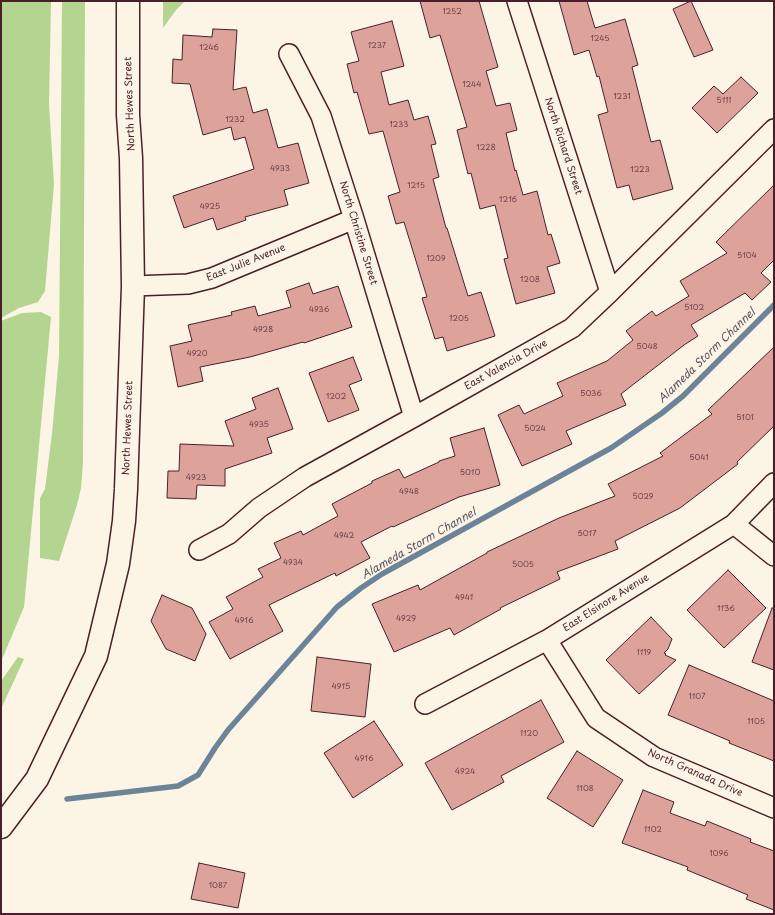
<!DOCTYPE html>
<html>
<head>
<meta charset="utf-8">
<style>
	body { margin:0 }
	#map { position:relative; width:775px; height:915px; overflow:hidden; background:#fcf5e5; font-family:"Playpen Sans",sans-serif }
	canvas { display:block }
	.frame { position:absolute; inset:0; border:2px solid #4a1f2b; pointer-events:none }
</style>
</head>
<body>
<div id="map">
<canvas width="775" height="915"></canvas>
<div class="frame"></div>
</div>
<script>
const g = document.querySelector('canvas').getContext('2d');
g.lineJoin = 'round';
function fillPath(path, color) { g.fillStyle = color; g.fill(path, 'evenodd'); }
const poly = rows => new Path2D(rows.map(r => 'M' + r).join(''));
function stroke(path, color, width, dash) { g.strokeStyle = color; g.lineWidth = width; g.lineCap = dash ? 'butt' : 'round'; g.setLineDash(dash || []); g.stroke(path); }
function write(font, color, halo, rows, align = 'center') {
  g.font = font + ' "Playpen Sans",sans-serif'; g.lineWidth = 3; g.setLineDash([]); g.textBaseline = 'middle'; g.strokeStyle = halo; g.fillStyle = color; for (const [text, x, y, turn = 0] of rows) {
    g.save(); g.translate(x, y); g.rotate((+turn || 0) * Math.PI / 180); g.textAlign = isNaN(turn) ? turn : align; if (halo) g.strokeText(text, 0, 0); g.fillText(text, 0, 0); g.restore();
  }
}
fillPath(poly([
	[1,1,51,1,49,104,54,184,45,291,38,302,19,308,1,318],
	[62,1,85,1,83,462,81,488,77,505,59,561,40,558,40,498,45,489,52,434,59,356],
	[163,1,185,1,176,10,163,28],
	[41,312,51,317,24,607,3,657,1,661,1,321,22,313],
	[18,657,24,659,1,709,1,681]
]), '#b3d58f');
stroke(poly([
	[67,799,178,786,198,775,215,748,228,730,337,607,361,588,382,574,611,448,662,413,683,396,774,305]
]), '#6c8499', 5.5);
const building = poly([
	[420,1,479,1,498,67,486,71,496,106,510,103,517,130,506,133,515,171,516,170,523,195,537,191,548,235,551,234,560,263,547,267,555,293,516,304,504,259,508,258,495,205,480,209,471,173,468,174,457,130,467,127,440,35,430,38,420,1],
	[559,1,587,1,595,28,625,19,638,65,632,67,651,142,660,140,673,189,633,200,629,185,617,188,598,115,608,112,599,76,597,77,589,50,574,55,559,1],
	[691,1,713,50,694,57,673,9,691,1],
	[392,21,404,66,381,72,389,105,408,100,414,120,428,116,436,144,431,145,439,177,433,179,446,228,447,228,468,296,481,292,495,336,447,351,443,337,435,339,422,298,427,297,404,222,396,224,388,196,400,192,383,131,369,134,357,92,354,93,347,64,359,61,351,32,392,21],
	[213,29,237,30,233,90,246,87,253,113,267,109,278,148,298,143,309,183,284,190,288,205,245,217,246,220,217,230,213,218,184,228,173,196,254,169,245,137,234,140,231,127,203,135,190,84,172,83,173,59,182,60,183,35,212,37,213,29],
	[741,77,758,93,717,133,692,108,714,86,723,94,741,77],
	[774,185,774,260,761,273,771,282,752,300,745,293,691,325,698,336,684,345,621,394,626,405,566,431,572,444,522,466,498,415,519,405,524,414,563,396,557,383,607,361,633,340,626,331,652,311,656,316,689,296,680,281,727,253,716,242,774,185],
	[309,283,313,294,338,286,352,327,304,343,303,342,250,357,200,367,203,381,178,387,170,346,192,341,188,325,232,315,231,312,255,306,258,316,291,307,286,291,309,283],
	[774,347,774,426,737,462,738,464,680,508,615,541,618,549,557,572,560,579,500,608,501,609,454,635,450,628,394,652,372,604,418,585,420,590,487,553,487,552,559,518,615,496,608,484,663,456,660,453,712,414,708,410,774,347],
	[353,357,362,380,349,385,359,410,328,422,309,373,353,357],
	[278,388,293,429,267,438,272,453,225,469,225,486,197,485,196,499,167,498,168,471,179,471,180,444,234,446,225,421,256,409,252,398,278,388],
	[484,428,500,485,459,497,393,527,392,526,361,542,370,558,336,576,335,573,269,605,283,631,230,659,209,622,233,609,226,597,263,577,258,569,281,558,274,543,301,531,303,535,338,516,332,504,372,483,372,481,399,469,404,478,439,462,439,461,455,456,450,438,484,428],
	[728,570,766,608,724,648,687,610,728,570],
	[162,595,192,608,206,634,195,661,166,649,151,621,162,595],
	[772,608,774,608,774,670,752,662,772,608],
	[651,617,672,639,668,649,664,653,666,654,665,655,676,660,639,694,606,660,651,617],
	[317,657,371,664,365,717,311,711,317,657],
	[689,665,774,701,774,761,729,743,730,741,668,715,689,665],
	[541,700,564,742,501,776,504,782,452,810,425,763,541,700],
	[374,721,403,765,353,798,324,753,374,721],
	[577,751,623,780,593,827,547,798,577,751],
	[643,790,674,802,670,813,705,826,707,821,751,839,750,842,774,851,774,910,746,899,748,895,687,870,688,867,622,843,643,790],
	[199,863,245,873,238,908,191,899,199,863]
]);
fillPath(building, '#dda39b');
stroke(building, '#4a1f2b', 1);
const street = poly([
	[517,1,610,292],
	[289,54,321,116,354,219,414,417],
	[133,286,188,284,212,278,354,219],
	[734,524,774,556],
	[199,550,229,534,259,508,305,477,414,417,572,328,610,292,774,129],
	[547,640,596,718,654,757,774,808],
	[425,704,547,640,734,524,774,483]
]);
const secondary = poly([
	[1,827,37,779,96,656,118,564,124,521,126,489,133,286,131,158,128,115,128,1]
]);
stroke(street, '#4a1f2b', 22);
stroke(secondary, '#4a1f2b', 25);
stroke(street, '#fcf5e5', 19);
stroke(secondary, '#fcf5e5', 22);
write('8px', '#6f4047', null, [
	["1252",452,12],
	["1245",600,39],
	["1237",377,46],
	["1246",209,48],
	["1244",472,85],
	["1231",622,97],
	["5111",724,101],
	["1232",235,120],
	["1233",399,125],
	["1228",486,148],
	["4933",280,169],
	["1223",640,170],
	["1215",416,186],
	["1216",508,200],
	["4925",210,207],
	["5104",747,256],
	["1209",436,259],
	["1208",530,280],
	["5102",694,308],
	["4936",319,310],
	["1205",459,319],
	["4928",263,330],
	["5048",647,347],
	["4920",197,354],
	["5036",591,394],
	["1202",336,397],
	["5101",745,418],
	["4935",259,425],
	["5024",535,429],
	["5041",699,458],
	["5010",470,473],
	["4923",196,478],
	["4948",409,492],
	["5029",643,497],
	["5017",587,534],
	["4942",344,536],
	["4934",293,563],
	["5005",523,565],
	["4941",464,598],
	["1136",726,609],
	["4929",406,619],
	["4916",244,621],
	["1119",644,653],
	["4915",341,687],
	["1107",697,697],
	["1105",756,722],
	["1120",529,734],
	["4916",364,759],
	["4924",465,772],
	["1108",585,789],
	["1102",653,830],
	["1096",719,854],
	["1087",218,886]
]);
write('10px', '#4a1f2b', '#fcf5e5', [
	["North Hewes Street",130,104,-92],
	["North Richard Street",563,146,72],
	["North Christine Street",358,233,73],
	["East Julie Avenue",246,263,-22],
	["East Valencia Drive",506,365,-29],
	["North Hewes Street",128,428,-88],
	["East Elsinore Avenue",606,603,-32],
	["North Granada Drive",695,773,24]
]);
write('italic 11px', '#5b5262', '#fcf5e5', [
	["Alameda Storm Channel",707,356,-44],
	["Alameda Storm Channel",419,544,-30]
]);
</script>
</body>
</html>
